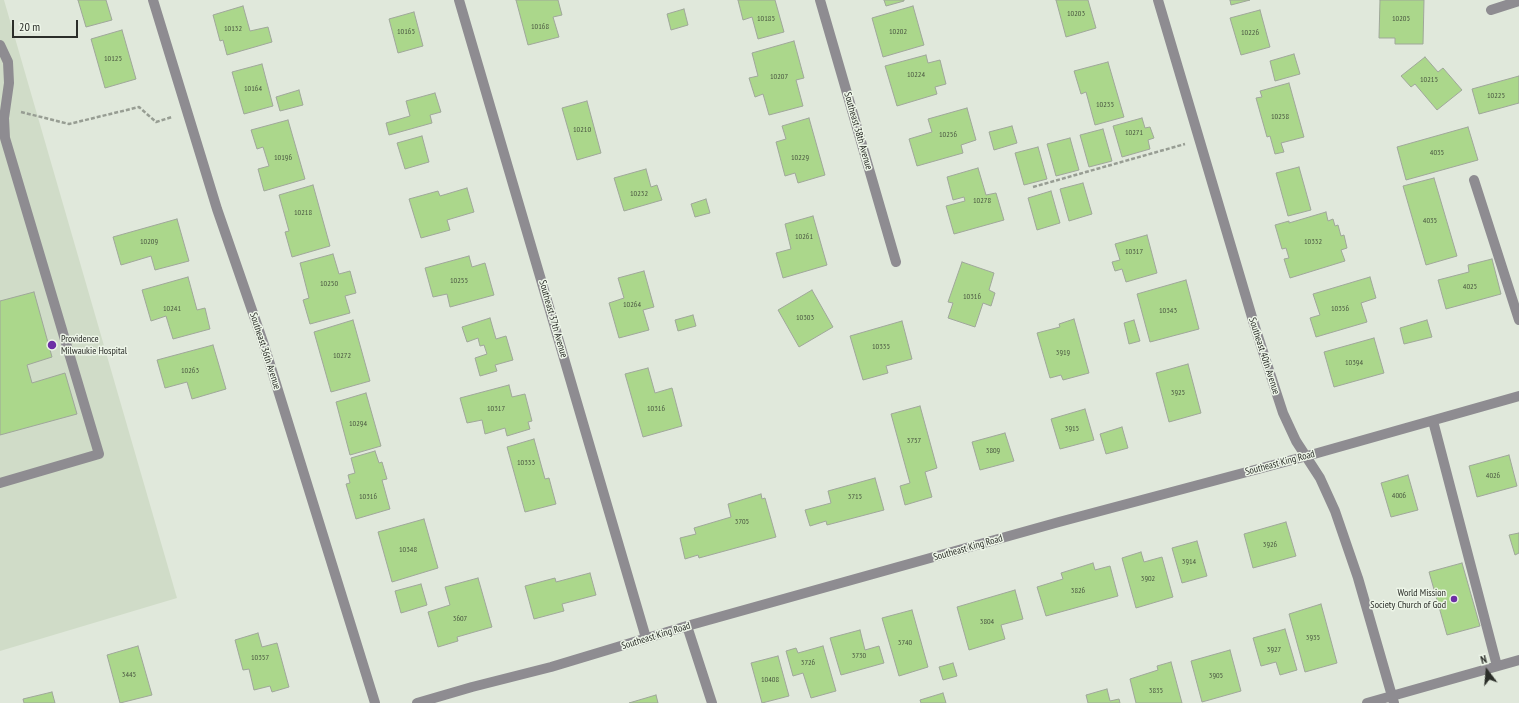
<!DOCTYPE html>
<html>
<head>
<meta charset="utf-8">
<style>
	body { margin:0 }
	#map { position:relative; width:1519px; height:703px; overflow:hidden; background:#e0e8db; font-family:"PT Sans Narrow",sans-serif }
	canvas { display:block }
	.north { position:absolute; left:1467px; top:651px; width:40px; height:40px; -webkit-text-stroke:3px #edf5e8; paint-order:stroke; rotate:344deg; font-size:11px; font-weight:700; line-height:16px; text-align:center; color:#2b2e29 }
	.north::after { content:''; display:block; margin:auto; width:14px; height:18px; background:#2b2e29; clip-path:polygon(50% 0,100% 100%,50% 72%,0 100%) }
	.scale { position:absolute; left:12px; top:20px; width:66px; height:18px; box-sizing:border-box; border:2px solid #2b2e29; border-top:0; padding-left:5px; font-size:12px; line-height:14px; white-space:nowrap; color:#2b2e29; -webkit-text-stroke:3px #edf5e8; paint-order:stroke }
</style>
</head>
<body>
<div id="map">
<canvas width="1519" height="703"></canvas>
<div class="north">N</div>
<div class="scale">20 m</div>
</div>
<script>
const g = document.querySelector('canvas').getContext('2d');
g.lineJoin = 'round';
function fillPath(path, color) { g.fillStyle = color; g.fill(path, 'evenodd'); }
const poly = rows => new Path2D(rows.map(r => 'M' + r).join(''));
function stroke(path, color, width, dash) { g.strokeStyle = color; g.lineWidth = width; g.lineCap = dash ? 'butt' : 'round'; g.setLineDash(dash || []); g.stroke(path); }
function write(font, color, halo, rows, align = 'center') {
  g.font = font + ' "PT Sans Narrow",sans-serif'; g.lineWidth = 3; g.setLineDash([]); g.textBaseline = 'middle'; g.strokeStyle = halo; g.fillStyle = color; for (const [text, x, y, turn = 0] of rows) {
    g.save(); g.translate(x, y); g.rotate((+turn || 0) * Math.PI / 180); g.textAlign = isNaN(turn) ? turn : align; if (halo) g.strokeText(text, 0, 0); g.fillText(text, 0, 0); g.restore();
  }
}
fillPath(poly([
	[0,0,4,0,177,598,0,651]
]), '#d0dcc8');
const building = poly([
	[78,0,106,0,112,20,86,27,78,0],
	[516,0,558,0,562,15,553,17,559,37,528,45,516,0],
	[738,0,775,0,784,32,758,39,752,17,743,20,738,0],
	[884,0,904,0,904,1,886,6,884,0],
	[1056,0,1088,0,1096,28,1066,37,1056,0],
	[1230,0,1250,0,1231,5,1230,0],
	[1380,0,1424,0,1423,44,1395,44,1395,38,1379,38,1380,0],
	[243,6,250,31,268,27,272,42,227,55,223,40,220,41,213,15,243,6],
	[913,6,924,45,883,57,872,18,913,6],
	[684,9,688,25,671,30,667,14,684,9],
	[1260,10,1270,47,1241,55,1230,18,1260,10],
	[414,12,423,46,398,53,389,19,414,12],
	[122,30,136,79,105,88,91,39,122,30],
	[794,41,804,78,796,80,803,106,769,115,763,94,755,97,749,78,758,76,752,53,794,41],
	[1294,54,1300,74,1275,81,1270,61,1294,54],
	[926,55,928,63,940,60,946,84,935,87,937,94,897,106,885,66,926,55],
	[1425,57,1438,72,1443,68,1462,90,1437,110,1415,84,1411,87,1401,76,1425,57],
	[1108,62,1124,117,1095,125,1086,92,1081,94,1074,71,1108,62],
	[262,64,273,106,244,114,232,72,262,64],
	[1519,76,1519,103,1479,114,1472,89,1519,76],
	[1289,83,1304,137,1281,143,1284,152,1275,154,1270,136,1267,137,1256,98,1262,97,1260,91,1289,83],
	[299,90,303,105,280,111,276,97,299,90],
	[435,93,441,112,430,115,432,123,389,135,386,123,410,116,406,101,435,93],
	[587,101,601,153,577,160,562,108,587,101],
	[967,108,976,140,961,145,963,153,917,166,909,139,932,132,928,119,967,108],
	[809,118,825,175,798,183,795,173,785,176,776,142,786,139,782,126,809,118],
	[1142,118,1145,128,1150,127,1154,138,1148,140,1150,149,1122,157,1113,126,1142,118],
	[288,120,305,179,264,191,258,169,269,166,263,147,257,149,251,130,288,120],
	[1012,126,1017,143,994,150,989,132,1012,126],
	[1468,127,1478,160,1406,180,1397,147,1468,127],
	[1103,129,1112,161,1089,167,1080,135,1103,129],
	[422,136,429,162,405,169,397,143,422,136],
	[1070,138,1079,170,1056,176,1047,144,1070,138],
	[1038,147,1047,179,1024,185,1015,153,1038,147],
	[1299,167,1311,210,1288,216,1276,173,1299,167],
	[978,168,986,195,996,193,1004,220,954,234,946,206,965,201,964,197,953,200,947,177,978,168],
	[646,169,651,187,657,185,662,200,624,211,614,178,646,169],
	[1434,178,1457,256,1426,265,1403,186,1434,178],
	[1083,183,1092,214,1069,221,1060,189,1083,183],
	[313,185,330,246,292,257,285,232,289,231,279,195,313,185],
	[467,188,474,212,447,220,450,230,421,238,409,199,438,191,440,196,467,188],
	[1051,191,1060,223,1037,230,1028,198,1051,191],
	[706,199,710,213,695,217,691,204,706,199],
	[1326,212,1328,221,1333,219,1335,226,1338,225,1341,236,1344,235,1347,248,1341,250,1345,261,1290,278,1284,259,1289,258,1286,248,1282,249,1275,225,1289,221,1289,223,1326,212],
	[813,216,827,265,783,278,776,253,791,249,785,224,813,216],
	[177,219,189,261,155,270,151,256,121,265,113,237,177,219],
	[1147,235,1157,273,1126,282,1122,269,1115,271,1112,262,1120,260,1115,244,1147,235],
	[333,254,339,274,350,271,356,293,345,296,350,313,310,324,303,300,309,298,300,263,333,254],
	[469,256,472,267,485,263,494,295,450,307,447,294,433,297,425,268,469,256],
	[1492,259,1501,294,1446,309,1438,280,1469,272,1468,265,1492,259],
	[962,262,994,273,989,290,995,293,991,306,983,303,975,327,948,318,953,303,948,302,962,262],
	[644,271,654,307,643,310,649,330,619,338,609,303,624,298,618,278,644,271],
	[188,277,197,310,205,308,210,329,173,339,166,316,151,321,142,290,188,277],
	[1370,277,1376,298,1361,303,1367,322,1316,337,1310,318,1320,315,1313,294,1370,277],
	[1186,280,1199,329,1150,342,1137,294,1186,280],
	[812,290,833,327,799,347,778,310,812,290],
	[34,292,52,357,27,365,32,383,65,373,77,414,0,435,0,301,34,292],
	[693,315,696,326,678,331,675,320,693,315],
	[490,318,496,339,506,336,513,360,495,365,497,371,480,376,475,358,487,354,484,345,480,346,478,338,467,342,462,327,490,318],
	[1074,319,1089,373,1063,380,1061,375,1050,378,1037,333,1060,327,1059,324,1074,319],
	[353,320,370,381,331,392,314,332,353,320],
	[1134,320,1140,341,1129,344,1124,323,1134,320],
	[1427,320,1432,337,1404,344,1400,328,1427,320],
	[902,321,912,359,886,366,888,373,863,380,850,336,902,321],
	[1374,338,1384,373,1334,387,1324,352,1374,338],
	[213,345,226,389,192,399,187,382,165,388,157,360,213,345],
	[1188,364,1201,413,1169,422,1156,373,1188,364],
	[648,368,655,393,672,388,682,426,643,437,625,374,648,368],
	[509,385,512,397,525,394,532,421,528,422,530,429,507,436,505,428,485,434,482,420,467,423,460,398,509,385],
	[366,393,381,446,350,455,336,402,366,393],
	[920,406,937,468,925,472,932,497,905,505,900,486,910,483,891,414,920,406],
	[1085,409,1094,440,1060,449,1051,419,1085,409],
	[1122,427,1128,448,1106,454,1100,434,1122,427],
	[1005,433,1014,461,980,470,972,442,1005,433],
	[534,439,545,479,549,478,556,504,525,512,507,447,534,439],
	[375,451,379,463,382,462,387,479,382,480,390,509,356,519,346,484,350,483,348,475,355,473,351,458,375,451],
	[1509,455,1517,486,1477,497,1469,466,1509,455],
	[1408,475,1418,510,1391,517,1381,483,1408,475],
	[875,478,884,510,827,525,826,521,810,526,805,510,831,503,828,491,875,478],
	[761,494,762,499,765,498,776,537,699,558,698,555,685,559,680,538,696,534,694,528,731,517,728,504,761,494],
	[424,519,438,568,392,582,378,532,424,519],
	[1286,522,1296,556,1253,568,1244,534,1286,522],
	[1519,533,1519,553,1515,555,1509,535,1519,533],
	[1197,541,1207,576,1182,583,1172,548,1197,541],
	[1141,552,1144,562,1162,557,1173,597,1136,608,1122,558,1141,552],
	[1093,563,1095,570,1110,566,1118,596,1046,616,1037,587,1063,579,1061,573,1093,563],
	[1462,563,1480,626,1447,635,1429,572,1462,563],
	[590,573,596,595,562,604,564,611,534,619,525,586,555,578,556,582,590,573],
	[478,578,492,627,457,637,458,641,438,647,428,612,450,605,445,587,478,578],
	[421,584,427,605,401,613,395,591,421,584],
	[1015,590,1023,619,1001,625,1005,639,969,650,957,607,1015,590],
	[1321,604,1337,663,1305,672,1289,614,1321,604],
	[912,610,928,667,899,676,882,618,912,610],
	[1285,629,1297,670,1280,675,1276,662,1261,666,1253,638,1285,629],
	[860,630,865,650,879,646,884,663,841,675,830,638,860,630],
	[258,633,262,647,277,643,289,687,272,692,270,686,254,690,249,669,243,670,235,640,258,633],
	[138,646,152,695,120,703,107,655,138,646],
	[823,646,836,691,811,698,803,673,793,676,786,651,796,648,798,653,823,646],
	[1230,650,1241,691,1202,702,1191,661,1230,650],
	[778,656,789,696,762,703,751,663,778,656],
	[1171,662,1182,703,1136,703,1130,679,1158,670,1157,666,1171,662],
	[953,663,957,676,943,680,939,667,953,663],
	[1107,689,1110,701,1119,699,1120,703,1088,703,1086,695,1107,689],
	[52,692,55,703,24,703,23,699,52,692],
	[943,693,946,703,921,703,920,700,943,693],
	[656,695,658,703,629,703,656,695]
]);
fillPath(building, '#abd78b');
stroke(building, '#9fa79a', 1);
stroke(poly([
	[21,112,69,124,139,107,156,122,172,117],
	[1033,187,1185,144]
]), '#979d93', 2.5, [4, 2]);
stroke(poly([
	[153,0,217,209,264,345,375,703],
	[459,0,646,638],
	[820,0,896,262],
	[1158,0,1254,324,1283,413,1296,441,1320,478,1335,511,1358,578,1394,703],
	[1491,10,1519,1],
	[0,45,8,62,9,83,4,118,5,138,99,454,0,483],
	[1474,180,1519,320],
	[1433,421,1497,666],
	[687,626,712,703],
	[417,703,472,687,551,667,687,626,1059,522,1307,456,1519,396],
	[1367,703,1519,660]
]), '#8e8c91', 10);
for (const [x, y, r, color] of [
	[52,345,5,"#6d30a5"],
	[1454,599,4,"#6d30a5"]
]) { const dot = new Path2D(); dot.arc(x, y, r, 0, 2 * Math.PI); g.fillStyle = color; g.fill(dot); stroke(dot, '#edf5e8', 1.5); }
write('8px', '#4b5842', null, [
	["10203",1076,14],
	["10185",766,19],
	["10205",1401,19],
	["10168",540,27],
	["10132",233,29],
	["10165",406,32],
	["10202",898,32],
	["10226",1250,33],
	["10125",113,59],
	["10224",916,75],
	["10207",779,77],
	["10215",1429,80],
	["10164",253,89],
	["10225",1496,96],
	["10235",1105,105],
	["10258",1280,117],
	["10210",582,130],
	["10271",1134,133],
	["10256",948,135],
	["4035",1437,153],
	["10196",283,158],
	["10229",800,158],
	["10232",639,194],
	["10278",982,201],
	["10218",303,213],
	["4035",1430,221],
	["10261",804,237],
	["10209",149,242],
	["10332",1313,242],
	["10317",1134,252],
	["10255",459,281],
	["10250",329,284],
	["4025",1470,287],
	["10316",972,297],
	["10264",632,305],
	["10241",172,309],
	["10356",1340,309],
	["10343",1168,311],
	["10303",805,318],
	["10335",881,347],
	["3919",1063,353],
	["10272",342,356],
	["10394",1354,363],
	["10263",190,371],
	["3925",1178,393],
	["10317",496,409],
	["10316",656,409],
	["10294",358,424],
	["3915",1072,429],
	["3757",914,441],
	["3809",993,451],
	["10333",526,463],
	["4026",1493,476],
	["4006",1399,496],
	["10316",368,497],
	["3715",855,497],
	["3705",742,522],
	["3926",1270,545],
	["10348",408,550],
	["3914",1189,562],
	["3902",1148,579],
	["3826",1078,591],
	["3607",460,619],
	["3804",987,622],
	["3935",1313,638],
	["3740",905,643],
	["3927",1274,650],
	["3730",859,656],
	["10357",260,658],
	["3726",808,663],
	["3445",129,675],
	["3905",1216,676],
	["10408",770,680],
	["3835",1156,691]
]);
write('10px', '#2b2e29', '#edf5e8', [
	["Southeast 38th Avenue",858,131,74],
	["Southeast 37th Avenue",553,319,74],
	["Southeast 36th Avenue",265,351,72],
	["Southeast 40th Avenue",1264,356,72],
	["Southeast King Road",1280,463,-15],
	["Southeast King Road",968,548,-16],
	["Southeast King Road",656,636,-17]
]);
write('10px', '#2b2e29', '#edf5e8', [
	["Providence",61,339],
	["Milwaukie Hospital",61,351],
	["World Mission",1446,593,"right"],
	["Society Church of God",1446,605,"right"]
], 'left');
</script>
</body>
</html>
